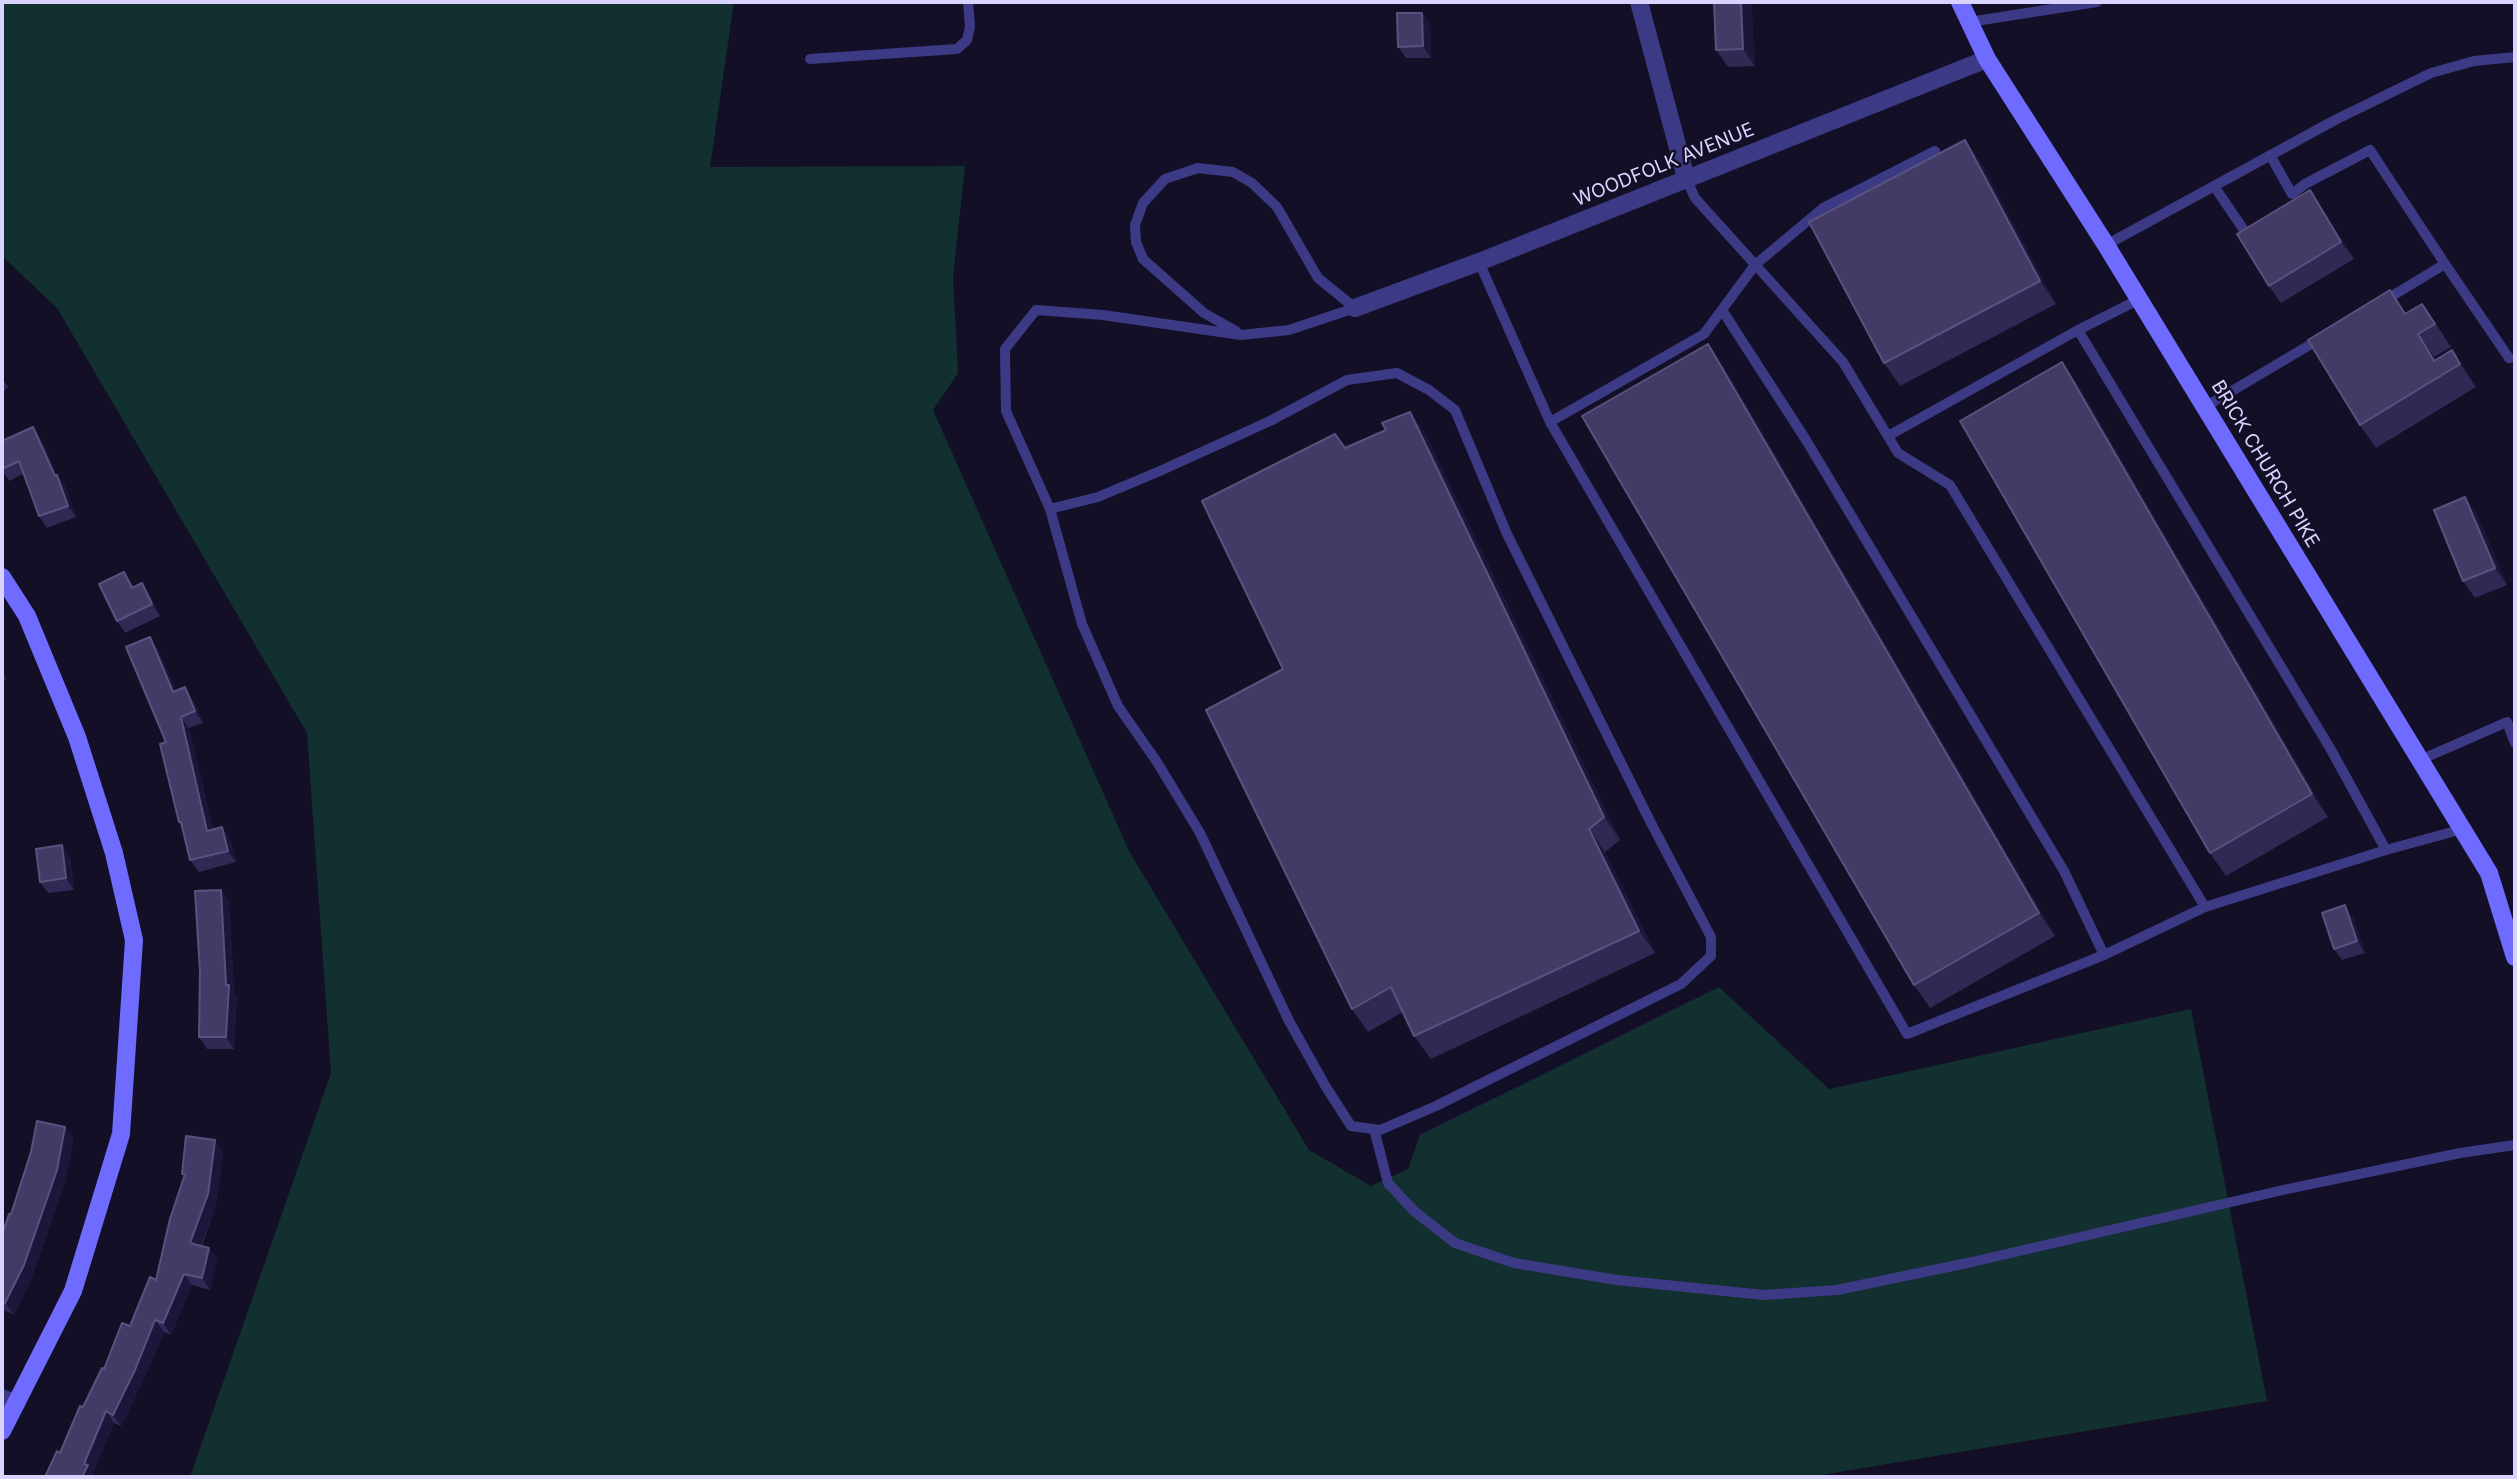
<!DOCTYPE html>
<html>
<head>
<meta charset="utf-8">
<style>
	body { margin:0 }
	#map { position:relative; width:2517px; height:1479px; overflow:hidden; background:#130f26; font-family:Inter,sans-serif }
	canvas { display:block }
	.frame { position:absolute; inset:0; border:4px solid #d9d4ff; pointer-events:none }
</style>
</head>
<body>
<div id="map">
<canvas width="2517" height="1479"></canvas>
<div class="frame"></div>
</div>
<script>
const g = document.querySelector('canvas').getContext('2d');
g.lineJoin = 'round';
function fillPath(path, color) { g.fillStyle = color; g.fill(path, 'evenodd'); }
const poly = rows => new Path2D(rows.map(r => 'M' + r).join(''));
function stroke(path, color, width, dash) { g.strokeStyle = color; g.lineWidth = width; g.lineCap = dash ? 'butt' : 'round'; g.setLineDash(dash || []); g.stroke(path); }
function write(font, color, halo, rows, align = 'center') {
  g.font = font + ' Inter,sans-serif'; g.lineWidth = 5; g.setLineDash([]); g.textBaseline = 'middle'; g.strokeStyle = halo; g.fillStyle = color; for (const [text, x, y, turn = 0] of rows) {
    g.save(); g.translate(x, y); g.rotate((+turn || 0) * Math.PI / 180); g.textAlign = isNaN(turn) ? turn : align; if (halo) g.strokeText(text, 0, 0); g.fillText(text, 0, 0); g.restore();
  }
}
fillPath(poly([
	[2,2,734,2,710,167,965,166,953,277,958,373,933,410,1130,853,1309,1150,1371,1186,1408,1169,1420,1135,1719,987,1829,1089,2191,1009,2267,1401,1821,1475,1822,1477,190,1477,331,1073,307,733,57,308,2,256]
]), '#12302f');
stroke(poly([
	[1969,22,2097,2],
	[810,59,957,49,967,40,970,27,968,2],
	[2270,155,2292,194,2305,184,2370,150,2445,264],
	[1686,178,1695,198,1843,362,1898,453,1950,485,2205,907,2386,850,2463,829],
	[2214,186,2252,242],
	[2106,245,2335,120,2431,73,2474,61,2515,57],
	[1479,262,1550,422,1704,334,1755,265,1823,208,1935,151],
	[2140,299,2078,330,2330,748,2386,850],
	[2382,302,2445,264,2509,358],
	[1722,310,1806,440,2064,871,2104,955,2205,907],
	[1236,331,1204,313,1143,259,1136,242,1135,225,1143,203,1165,179,1198,168,1233,172,1252,183,1277,207,1318,278,1355,308],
	[2205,407,2323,337],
	[1550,422,1907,1034,2104,955],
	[1888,436,2078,330],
	[1050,509,1098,497,1160,471,1270,421,1347,380,1397,373,1429,390,1455,410,1507,534,1651,823,1711,937,1711,956,1681,984,1436,1106,1380,1130,1351,1126,1326,1087,1289,1021,1200,833,1157,762,1118,706,1082,624,1050,509,1006,411,1005,349,1036,310,1103,315,1241,335,1289,330,1355,308],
	[2420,760,2507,722,2515,743],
	[1374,1129,1388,1183,1414,1211,1455,1243,1514,1263,1617,1280,1764,1295,1837,1290,1972,1262,2283,1190,2460,1153,2515,1145]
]), '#3d3a85', 10);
stroke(poly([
	[1639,2,1686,178],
	[1355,308,1479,262,1987,59],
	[2,1398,16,1404]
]), '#3d3a85', 18);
stroke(poly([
	[1960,2,1987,59,2106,245,2489,873,2515,957],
	[2,577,27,616,77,737,114,853,134,940,121,1134,73,1291,2,1431]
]), '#6f6bff', 18);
fillPath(poly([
	[1714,2,1755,66,1728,67,1716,50],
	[1422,13,1430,24,1431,58,1406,58,1398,47],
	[1965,140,1981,163,2056,304,1900,386,1884,363],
	[2322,208,2354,259,2281,303,2269,286],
	[2422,304,2438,327,2451,347,2434,357,2436,360,2452,350,2476,387,2376,448,2360,425,2407,313],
	[1724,367,2055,936,1930,1008,1914,985],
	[2,378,8,387,2,393],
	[2078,385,2328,817,2226,876,2210,853],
	[1410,412,1426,435,1620,840,1605,852,1655,953,1431,1059,1414,1036,1403,1012,1368,1032,1352,1009,1283,669,1345,448,1386,430],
	[41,439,57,475,65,486,76,517,47,528,39,516,23,474,9,481,2,470,2,441],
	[2465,497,2477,514,2507,585,2475,598,2463,581],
	[124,572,134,587,150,595,160,616,125,633,117,621],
	[158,649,176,690,193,699,203,723,189,728,213,829,222,827,230,839,236,862,199,872,190,860,182,827,179,822,166,742],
	[2,671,6,679,2,681],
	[70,857,74,890,48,893,40,882],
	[221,890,229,901,234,993,237,997,234,1049,207,1049,199,1037],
	[2353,917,2365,953,2342,960,2334,949],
	[74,1138,65,1182,32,1277,14,1315,2,1309,2,1235,11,1214],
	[223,1151,216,1205,202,1246,209,1248,217,1259,210,1290,192,1285,171,1335,164,1332,143,1381,121,1426,114,1423,93,1473,96,1477,60,1453,83,1407,104,1369,130,1326,156,1280,184,1177,182,1174]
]), '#312854');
fillPath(poly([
	[1741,2,1752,2,1755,66,1743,49],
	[1422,13,1430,24,1431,58,1423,46],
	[1965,140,1981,163,2056,304,2040,281],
	[2310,190,2322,208,2354,259,2341,242],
	[2418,334,2434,357,2444,374,2434,361],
	[1708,344,1724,367,2055,936,2039,913],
	[2452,350,2468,373,2476,387,2460,364],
	[2062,362,2078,385,2328,817,2312,794],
	[1410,412,1426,435,1620,840,1604,817],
	[33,427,41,439,57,475,65,486,76,517,68,506],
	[2465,497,2477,514,2507,585,2495,568],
	[142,583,150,595,160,616,152,604],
	[150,637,158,649,182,703,173,692],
	[185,687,193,699,203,723,195,711],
	[181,717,189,728,216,842,207,831],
	[222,827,230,839,236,862,228,851],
	[1589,829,1605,852,1655,953,1639,931],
	[62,845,70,857,74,890,66,878],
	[221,890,229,901,234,993,237,997,234,1049,226,1037,226,985],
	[2345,905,2353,917,2365,953,2357,941],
	[65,1127,74,1138,65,1182,32,1277,14,1315,5,1303],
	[215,1140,223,1151,216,1205,198,1254,190,1243],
	[209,1248,217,1259,210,1290,202,1278],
	[184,1274,192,1285,171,1335,163,1323],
	[155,1320,164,1332,143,1381,121,1426,113,1415],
	[106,1411,114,1423,93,1473,96,1477,82,1477,84,1464]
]), '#1d163a');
const building = poly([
	[1714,2,1741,2,1743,49,1716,50,1714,2],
	[1397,13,1422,13,1423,46,1398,47,1397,13],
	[1965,140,2040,281,1884,363,1809,222,1965,140],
	[2310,190,2341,242,2269,286,2237,234,2310,190],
	[2390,290,2405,314,2422,304,2435,324,2418,334,2434,361,2452,350,2460,364,2360,425,2308,340,2390,290],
	[1708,344,2039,913,1914,985,1582,416,1708,344],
	[2062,362,2312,794,2210,853,1960,421,2062,362],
	[1410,412,1604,817,1589,829,1639,931,1414,1036,1391,987,1352,1009,1206,710,1283,669,1202,501,1335,434,1345,448,1386,430,1382,423,1410,412],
	[33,427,55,476,57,475,68,506,39,516,19,461,2,469,2,441,33,427],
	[2465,497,2495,568,2463,581,2434,510,2465,497],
	[124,572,132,588,142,583,152,604,117,621,99,584,124,572],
	[150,637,173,692,185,687,195,711,181,717,207,831,222,827,228,851,190,860,181,822,179,822,160,744,166,742,126,647,150,637],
	[62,845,66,878,40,882,36,849,62,845],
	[221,890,226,985,229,985,226,1037,199,1037,200,971,195,891,221,890],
	[2345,905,2357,941,2334,949,2322,913,2345,905],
	[37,1121,65,1127,57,1170,24,1265,5,1303,2,1302,2,1235,9,1214,11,1214,31,1152,37,1121],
	[186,1136,215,1140,208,1194,190,1243,209,1248,202,1278,184,1274,163,1323,155,1320,135,1370,113,1415,106,1411,84,1464,88,1465,82,1477,45,1477,57,1451,60,1453,80,1406,83,1407,102,1368,104,1369,122,1323,130,1326,150,1277,156,1280,170,1219,185,1174,182,1174,186,1136]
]);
fillPath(building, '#433a66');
stroke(building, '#5a527e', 2);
write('19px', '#d9d4ff', '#130f26', [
	["WOODFOLK AVENUE",1664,165,-22],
	["BRICK CHURCH PIKE",2265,464,59]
]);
</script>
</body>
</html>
